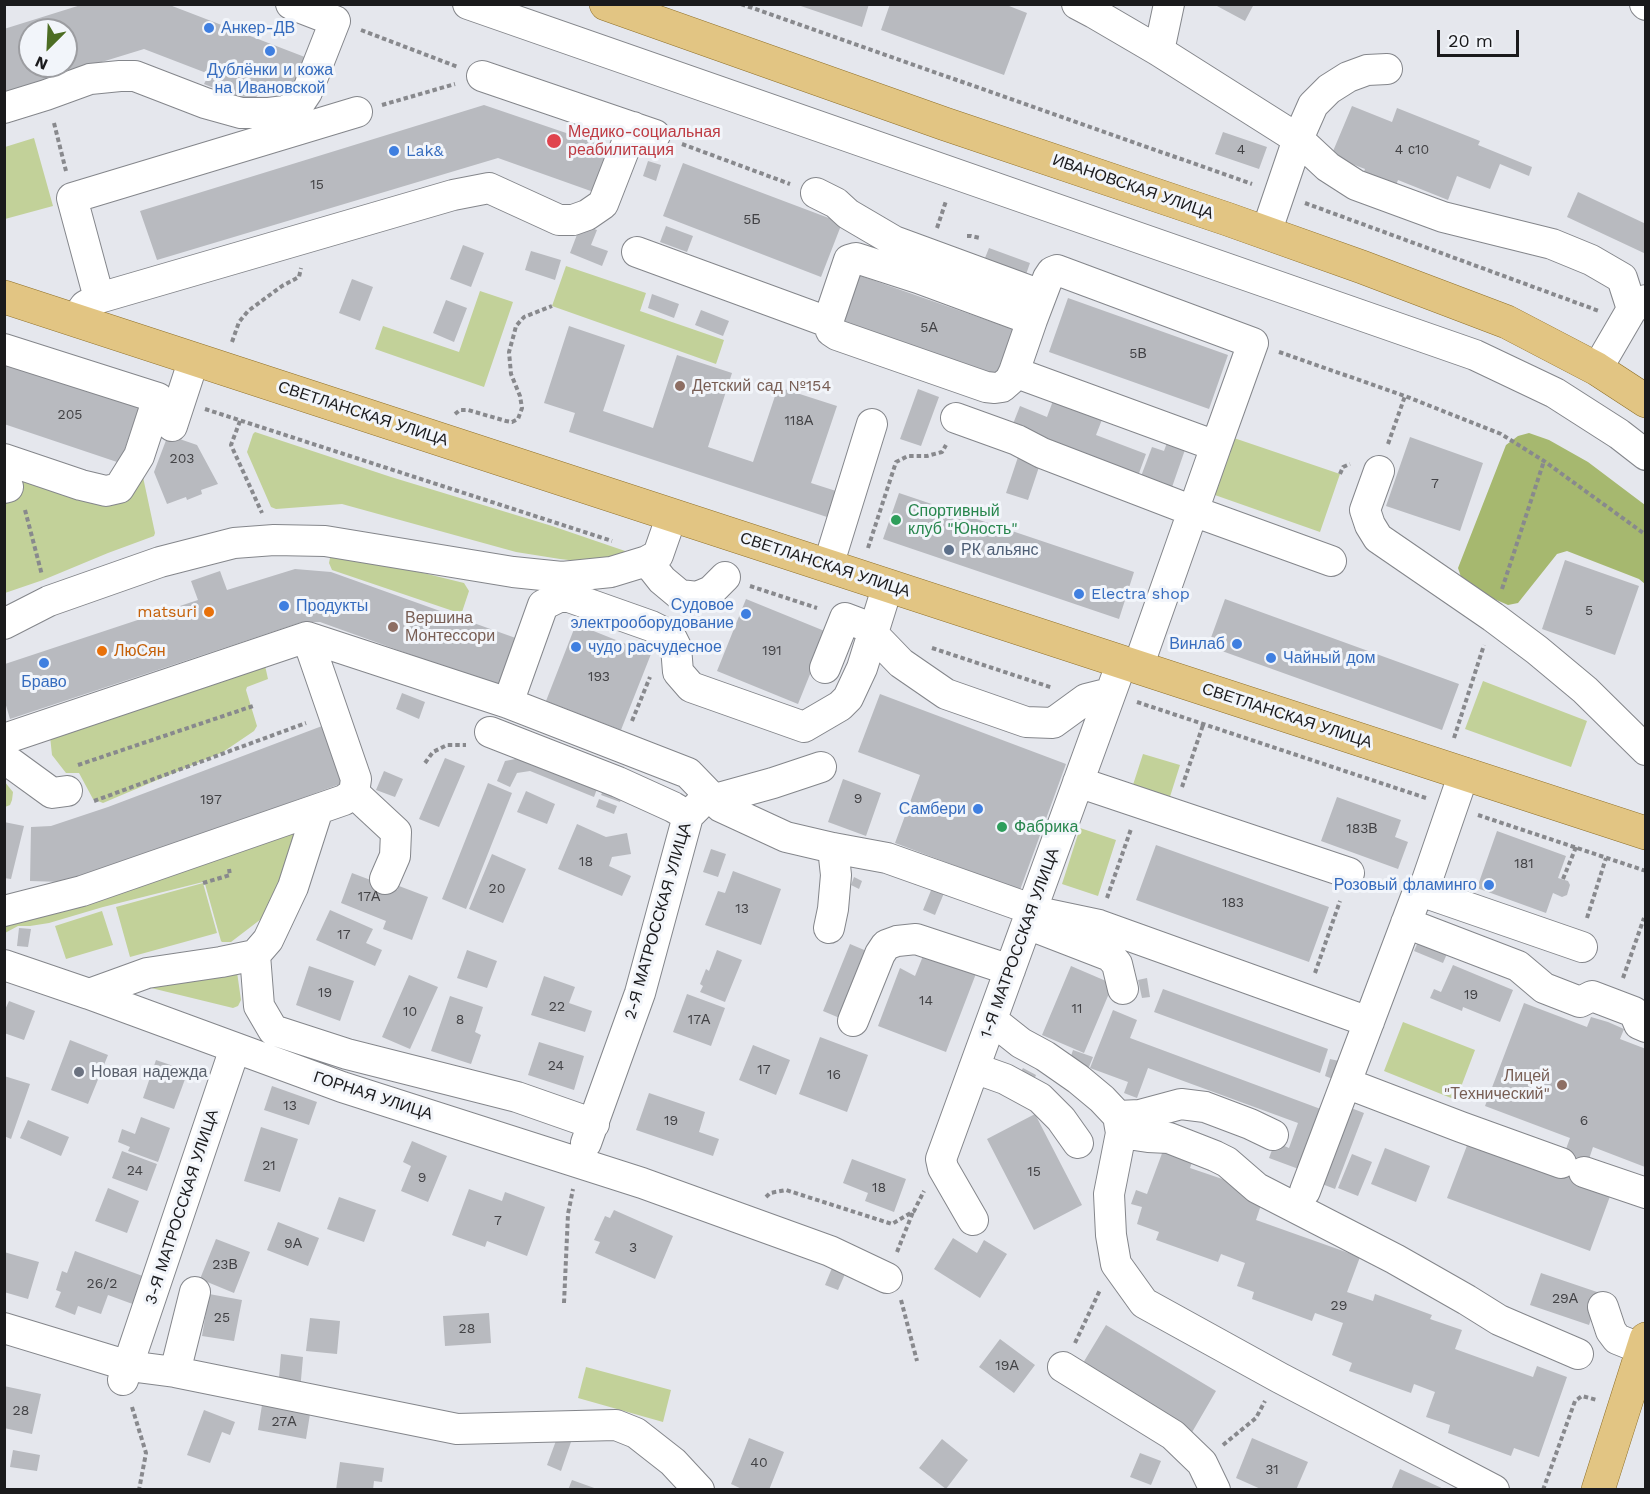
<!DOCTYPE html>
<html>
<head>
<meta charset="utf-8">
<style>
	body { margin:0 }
	#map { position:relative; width:1650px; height:1494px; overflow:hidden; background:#e5e7ed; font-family:"Work Sans",sans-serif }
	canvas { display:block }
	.frame { position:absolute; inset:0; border:6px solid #1a1a1c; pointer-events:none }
	.north { position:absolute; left:18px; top:18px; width:60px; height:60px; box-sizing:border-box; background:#f2f5fa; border:2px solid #9c9da1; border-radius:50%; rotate:204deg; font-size:16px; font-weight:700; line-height:24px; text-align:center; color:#1a1a1c }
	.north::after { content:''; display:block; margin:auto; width:21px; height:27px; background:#4d6d23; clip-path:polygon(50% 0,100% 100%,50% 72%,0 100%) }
	.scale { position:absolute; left:1437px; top:30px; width:82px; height:27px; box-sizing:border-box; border:3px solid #1a1a1c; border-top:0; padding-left:8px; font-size:18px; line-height:21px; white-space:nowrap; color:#1a1a1c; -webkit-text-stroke:4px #f2f5fa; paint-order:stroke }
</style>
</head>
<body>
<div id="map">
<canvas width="1650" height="1494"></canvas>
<div class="frame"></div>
<div class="north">N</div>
<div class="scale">20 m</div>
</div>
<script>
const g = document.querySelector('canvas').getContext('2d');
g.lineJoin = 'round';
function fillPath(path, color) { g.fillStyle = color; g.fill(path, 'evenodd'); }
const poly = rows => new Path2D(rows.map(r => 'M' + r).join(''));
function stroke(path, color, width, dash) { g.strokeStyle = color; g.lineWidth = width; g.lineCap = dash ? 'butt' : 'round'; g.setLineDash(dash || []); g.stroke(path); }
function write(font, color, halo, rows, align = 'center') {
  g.font = font + ' "Work Sans",sans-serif'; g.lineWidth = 6; g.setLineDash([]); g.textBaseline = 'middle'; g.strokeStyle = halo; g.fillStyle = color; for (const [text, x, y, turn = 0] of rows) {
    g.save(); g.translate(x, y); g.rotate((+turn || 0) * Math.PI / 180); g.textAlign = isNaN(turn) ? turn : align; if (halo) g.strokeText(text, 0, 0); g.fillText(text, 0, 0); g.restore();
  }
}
fillPath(poly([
	[34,138,53,206,5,219,5,147],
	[566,266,646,293,640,311,724,340,716,364,552,306],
	[480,291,513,302,484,387,375,349,383,326,459,352],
	[255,432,391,477,552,526,631,553,594,563,560,559,516,552,342,504,276,509,271,507,247,452,253,434],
	[1231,437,1340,474,1320,532,1212,494],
	[143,477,155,533,154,536,108,553,43,580,5,593,5,492,17,479],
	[335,553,342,553,464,583,469,591,462,612,459,613,332,570,329,563,330,558],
	[264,661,268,679,247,687,246,690,257,726,254,731,223,752,103,803,93,799,79,773,66,773,52,755,50,736],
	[1483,681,1587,721,1571,767,1465,729],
	[1143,754,1180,765,1168,803,1131,791],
	[4,781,13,792,12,800,10,805,5,807],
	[306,823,265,916,231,942,222,942,221,941,205,884,203,882,103,907,49,923,30,926,18,926,5,933,5,918],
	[1080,828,1116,840,1098,896,1062,884],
	[203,883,217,933,130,957,116,907],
	[102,911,113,945,66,959,55,926],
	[237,972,241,1000,238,1006,233,1008,147,987],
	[1403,1022,1475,1050,1456,1100,1384,1071],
	[586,1367,671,1390,663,1422,578,1398]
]), '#c2d199');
fillPath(poly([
	[1529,433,1549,440,1588,462,1645,505,1645,584,1639,579,1567,551,1557,554,1518,603,1508,605,1485,595,1469,584,1461,577,1458,568,1506,445,1518,436]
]), '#a6b86f');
fillPath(poly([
	[84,4,167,4,310,59,291,104,260,90,253,104,204,84,209,74,144,49,4,92,4,29],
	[30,30,66,30,66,66,30,66],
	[795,4,869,4,862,27],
	[890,4,1004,4,1027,13,1004,75,881,30],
	[1218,4,1254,4,1245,21,1217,6],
	[484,105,619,151,602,195,498,158,157,260,140,211],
	[1352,106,1392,122,1397,108,1480,141,1478,145,1532,167,1529,176,1500,164,1490,189,1457,176,1448,200,1398,180,1393,193,1361,179,1365,169,1331,156],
	[1223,132,1267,147,1259,169,1215,154],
	[648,161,661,165,656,181,643,176],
	[683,163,842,223,821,277,663,216],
	[1578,192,1646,224,1646,254,1567,217],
	[581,224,597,230,591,245,608,251,602,266,570,253],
	[666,226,693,236,687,252,660,242],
	[463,245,484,253,471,287,450,279],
	[989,248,1030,263,1023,283,981,268],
	[531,251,561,260,555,280,525,270],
	[858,275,1018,331,1001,381,840,324],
	[352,279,373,287,360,321,339,313],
	[652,294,679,304,674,318,648,308],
	[1068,298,1228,355,1209,409,1049,352],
	[446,300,467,308,454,342,433,333],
	[701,310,729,321,723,336,695,325],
	[569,326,625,345,603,411,653,428,677,355,732,373,708,447,753,462,778,387,837,406,811,483,836,491,827,517,569,432,575,413,544,403],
	[4,362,139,407,120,463,4,424],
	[918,389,939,397,921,446,900,439],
	[1054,398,1103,417,1096,435,1146,454,1138,476,1011,429,1020,406,1047,417],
	[168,435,197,445,218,484,201,490,202,494,187,500,186,497,167,504,154,472],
	[1169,437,1187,444,1171,490,1140,479,1152,447,1164,451],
	[1410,437,1483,463,1460,531,1386,506],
	[1019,454,1041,461,1028,500,1006,493],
	[899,493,1134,572,1119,619,883,539],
	[1565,560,1639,586,1615,655,1542,629],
	[295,569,331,572,524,641,506,689,320,622,302,622,10,719,5,702,5,664,198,600,191,581,220,571,227,590],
	[746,599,827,632,798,704,717,671],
	[1225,599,1459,684,1442,730,1208,646],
	[576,624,651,654,621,730,546,701],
	[402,693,425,702,419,719,396,709],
	[880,694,1066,764,1020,890,895,843,920,775,858,752],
	[330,723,351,780,117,866,62,882,30,881,31,827,51,826,108,807],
	[536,755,600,781,594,797,530,771,517,773,510,787,497,781,505,761],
	[445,758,465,766,439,827,419,819],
	[384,771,403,779,395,797,376,790],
	[843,779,881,793,866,836,828,822],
	[488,783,512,793,466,909,442,899],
	[605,787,623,794,620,802,601,795],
	[526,791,555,804,547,824,517,812],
	[1337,797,1401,820,1395,837,1408,842,1398,869,1321,841],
	[599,799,617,806,614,814,596,807],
	[4,822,24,826,11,879,4,878],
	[577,824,606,837,627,833,631,854,612,857,609,866,631,876,622,896,558,869],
	[1497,831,1566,856,1558,878,1568,881,1570,885,1567,895,1562,897,1553,893,1546,913,1477,888],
	[1156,845,1329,907,1309,962,1136,900],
	[711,849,726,854,718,877,703,872],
	[492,854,526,869,503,923,469,909],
	[733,871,781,889,761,945,705,925,718,891,725,893],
	[352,873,397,890,399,886,428,897,412,940,383,929,386,921,341,903],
	[854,877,862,881,859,889,851,885],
	[932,888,944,893,935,915,923,910],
	[330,910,373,929,366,943,382,950,375,966,316,940],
	[19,928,31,929,28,947,17,946],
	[1423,930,1452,942,1443,963,1414,951],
	[850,944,869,952,842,1019,823,1011],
	[467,950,497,961,487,988,457,978],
	[717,950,742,960,725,1002,700,992,703,986,700,984,706,969,709,971],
	[925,951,977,971,946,1052,878,1026,900,968,915,976],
	[1453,965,1513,990,1500,1022,1463,1007,1462,1011,1430,998,1434,989,1441,992],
	[309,966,354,981,340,1021,296,1005],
	[1071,966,1113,984,1084,1053,1042,1035],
	[409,975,438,987,410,1049,382,1037],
	[544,976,575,987,569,1003,592,1011,585,1032,531,1015],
	[1147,978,1150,997,1142,998,1138,980],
	[1163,989,1328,1049,1320,1073,1154,1012],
	[687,994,725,1008,711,1046,673,1032],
	[450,996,483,1007,475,1032,481,1035,471,1064,431,1051],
	[9,1001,35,1011,24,1040,4,1033,4,1012],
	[1524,1003,1587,1027,1591,1017,1608,1022,1624,1029,1620,1039,1646,1049,1646,1165,1645,1167,1593,1147,1583,1177,1613,1188,1590,1251,1447,1198,1471,1135,1559,1168,1570,1138,1485,1106],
	[1113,1010,1137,1020,1130,1038,1326,1111,1304,1171,1269,1158,1275,1142,1289,1148,1298,1123,1148,1068,1137,1098,1124,1093,1128,1082,1090,1068],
	[820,1037,868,1055,847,1112,799,1094],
	[70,1040,108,1055,88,1104,51,1090],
	[539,1042,584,1056,574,1090,528,1075],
	[753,1045,790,1060,776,1095,739,1080],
	[1073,1050,1093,1057,1087,1072,1068,1065],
	[1330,1059,1339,1061,1333,1079,1325,1076],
	[156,1060,188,1071,174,1109,143,1098],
	[1023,1068,1036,1075,1033,1082,1019,1075],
	[4,1076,30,1084,11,1139,4,1136],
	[272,1086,317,1102,309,1125,264,1110],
	[649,1093,705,1112,699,1132,719,1139,713,1156,636,1130],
	[1351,1108,1364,1113,1335,1189,1322,1184],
	[1035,1114,1082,1205,1034,1230,987,1139],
	[141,1117,170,1128,158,1162,128,1151,130,1147,118,1142,122,1129,135,1134],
	[28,1120,69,1137,61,1156,20,1138],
	[261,1127,298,1139,280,1192,244,1181],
	[412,1141,447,1156,428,1202,401,1191,411,1166,403,1162],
	[1164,1148,1193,1159,1190,1168,1240,1185,1263,1199,1256,1220,1360,1257,1347,1292,1373,1301,1375,1294,1432,1315,1430,1319,1462,1330,1455,1349,1533,1377,1537,1366,1567,1377,1539,1457,1514,1448,1511,1456,1448,1433,1450,1425,1426,1417,1435,1392,1414,1384,1411,1393,1349,1371,1352,1363,1332,1355,1343,1323,1315,1313,1312,1321,1252,1299,1254,1292,1237,1286,1245,1263,1221,1254,1218,1262,1156,1240,1159,1232,1137,1224,1142,1207,1131,1204,1136,1190,1147,1194],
	[1385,1148,1430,1166,1416,1202,1371,1184],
	[122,1151,157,1164,147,1191,112,1178],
	[1352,1154,1372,1162,1358,1196,1338,1188],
	[852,1159,906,1179,894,1212,865,1201,868,1193,843,1183],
	[108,1188,139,1201,127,1233,95,1221],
	[469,1189,502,1201,505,1192,545,1207,527,1256,487,1241,485,1247,452,1235],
	[339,1197,376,1210,364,1242,327,1229],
	[614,1210,673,1236,655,1279,595,1253,600,1242,594,1240,605,1216,610,1218],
	[278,1222,319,1238,308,1266,267,1250],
	[953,1238,977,1253,984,1240,1007,1254,980,1298,934,1269],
	[216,1239,250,1252,234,1293,200,1279],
	[75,1251,148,1278,138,1306,108,1295,101,1314,78,1306,75,1315,55,1307,61,1292,56,1290,62,1271,67,1273],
	[4,1252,39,1262,28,1299,4,1292],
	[832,1268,845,1274,838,1290,825,1285],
	[1541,1273,1600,1293,1589,1325,1530,1305],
	[209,1294,242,1300,234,1341,202,1336],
	[489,1313,491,1343,445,1346,443,1316],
	[310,1318,340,1321,337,1354,306,1351],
	[1106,1325,1216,1391,1191,1434,1080,1368],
	[1000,1339,1035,1365,1014,1393,979,1367],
	[281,1354,303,1357,300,1391,278,1389],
	[4,1386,41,1394,32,1434,4,1428],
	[262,1405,310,1414,306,1439,258,1430],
	[204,1410,235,1422,230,1435,222,1432,210,1463,187,1455],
	[557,1438,571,1442,561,1471,547,1465],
	[749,1438,784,1452,769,1490,744,1490,731,1484],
	[1252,1438,1308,1462,1296,1490,1263,1490,1236,1478],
	[942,1439,968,1460,946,1489,919,1468],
	[13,1450,40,1455,37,1471,10,1467],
	[1140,1453,1161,1461,1151,1485,1130,1477],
	[340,1462,384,1468,382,1482,374,1481,373,1490,336,1490],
	[1400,1469,1446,1490,1391,1490],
	[572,1480,597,1489,597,1490,568,1490]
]), '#b8babf');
const minor = poly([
	[468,4,1475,355,1555,393,1619,434,1646,455],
	[1077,4,1094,13,1159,51,1298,139,1328,167,1356,185,1443,217,1552,244,1591,260,1622,278,1632,309,1646,300],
	[1645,4,1646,5],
	[1159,51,1169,4],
	[482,76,655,135],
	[4,108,46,95,90,79,120,76,135,76,205,103,241,113,269,113,285,111,299,104,307,92,335,21,291,4],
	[816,193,836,203,848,214,894,241,1041,295],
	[1266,233,1298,139,1313,105,1329,89,1348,77,1367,70,1387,69],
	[637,252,828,322,849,260,856,258,918,278,1032,320,1014,372,1216,446,1138,667],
	[99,298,72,198,357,112],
	[75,320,85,306,99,298,453,195,489,188,559,220,573,220,587,215,603,204,633,127],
	[1032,320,1048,278,1052,272,1057,270,1253,343,1216,446],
	[828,322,831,331,837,335,986,387,995,388,1002,387,1010,380,1014,372],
	[4,349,158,398,139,456,119,488,106,491,81,485,4,459],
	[1597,369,1632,309],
	[956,418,1017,440,1042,453,1193,511,1331,561],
	[172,426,194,359],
	[1379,471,1365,510,1370,525,1378,538,1493,617,1537,650,1585,690,1646,750],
	[4,488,8,487],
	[647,561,662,580,680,595,697,597,711,591,725,577],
	[828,566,872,424],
	[4,624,49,601,160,562,234,543,274,540,325,541,513,572,562,577,611,572,647,561,658,555,672,515],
	[873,634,901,663,946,694,1026,722,1053,723,1086,699,1110,693],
	[825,668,845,618,874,629],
	[508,703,543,605,559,597,569,597,651,626,667,634,672,639,676,647,678,672,691,687,804,727,840,706,848,698,862,668,888,585],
	[490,732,618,782,673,807,688,816],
	[4,739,307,637,508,703,688,773,721,807,786,837,833,848,887,858,1042,913,1099,925,1369,1022],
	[4,758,52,793,67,791],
	[1078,782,1349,873],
	[354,793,396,832,395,856,385,879],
	[318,809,293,887,268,940,255,955,259,1006,273,1030,347,1054,517,1097,594,1124],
	[1423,892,1582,947],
	[4,911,82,891,344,800,354,793,356,779,307,637],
	[1406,923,1518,966,1544,988,1580,1002,1592,996,1634,1012,1639,1024,1646,1027],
	[1035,927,1110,956,1117,964,1123,989],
	[829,928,833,909,836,875,833,848],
	[4,965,89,994,342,1087,642,1183,830,1251,887,1278],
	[89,994,147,973,221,962,255,955],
	[992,1020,1021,1043,1045,1056,1078,1079,1102,1099,1118,1116,1121,1133,1109,1194,1111,1235,1116,1264,1144,1303,1280,1378,1494,1490],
	[853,1021,880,954,886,945,897,941,916,939,1010,970],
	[974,1068,1005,1079,1040,1098,1061,1119,1078,1143],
	[1346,1083,1461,1127,1561,1163],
	[1118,1116,1140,1115,1181,1104,1205,1107,1250,1124,1273,1135],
	[1121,1133,1148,1137,1169,1138,1215,1156,1227,1162,1257,1188,1395,1259,1467,1300,1499,1320,1578,1354],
	[586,1143,640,993,688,816,701,803,773,783,821,767],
	[1584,1172,1646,1193],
	[1305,1191,1416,897,1423,892,1464,773],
	[973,1220,943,1168,941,1159,1122,662],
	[1603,1307,1611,1331,1617,1339,1642,1349],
	[4,1328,129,1366,175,1372,457,1429,616,1425,636,1433,673,1462,699,1490],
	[1063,1367,1173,1435,1202,1463,1215,1490],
	[175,1372,195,1292],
	[123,1380,235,1048]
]);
const major = poly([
	[606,4,945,124,1227,219,1362,267,1507,322,1597,369,1646,401],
	[4,297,1646,833],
	[1598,1490,1646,1339]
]);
stroke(minor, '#84868b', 32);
stroke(major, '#8f7029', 34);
stroke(poly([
	[741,4,1252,184],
	[361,30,458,67],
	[382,105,455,84],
	[54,123,66,171],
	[682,144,790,184],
	[1305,203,1599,311],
	[937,228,946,201],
	[967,236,971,236,980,238],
	[232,342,239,322,248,311,282,286,299,277,301,268],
	[1279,352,1405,396,1501,434,1544,461,1646,535],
	[205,409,612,541],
	[455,414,460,410,468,410,506,421,512,422,518,419,522,408,520,396,511,374,509,352,514,334,516,326,524,317,552,306],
	[240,421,231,445,262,513],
	[1388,444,1405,396],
	[1340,474,1343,467,1350,464],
	[25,510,42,575],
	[868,548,896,462,908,456,927,456,942,452,946,445],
	[750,586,817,608],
	[1502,589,1544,461],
	[932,648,1053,688],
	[1137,702,1426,798],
	[632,721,650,677],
	[1454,738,1484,645],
	[425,763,433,752,447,745,466,745],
	[78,765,253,706],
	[1182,787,1203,725],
	[94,801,306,723],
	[1478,815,1646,871],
	[1563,879,1576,847],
	[1374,882,1390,888],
	[203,883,230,875,229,869],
	[1107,898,1131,829],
	[1587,918,1606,858],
	[1315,973,1340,901],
	[1623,978,1644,918],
	[766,1197,770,1193,786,1190,892,1224,914,1211,924,1191],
	[897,1252,913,1212],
	[901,1300,917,1361],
	[564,1303,568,1214,573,1189],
	[1075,1343,1100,1290],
	[132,1407,146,1453,139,1490],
	[1223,1445,1256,1418,1265,1401],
	[1543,1490,1575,1401,1582,1396,1597,1400]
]), '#88898d', 4, [4.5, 3]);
stroke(minor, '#fff', 30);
stroke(major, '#e2c583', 33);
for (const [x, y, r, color] of [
	[209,28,6,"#3f7fe0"],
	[270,51,6,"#3f7fe0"],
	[554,141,8,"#e0444e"],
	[394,151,6,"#3f7fe0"],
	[680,386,6,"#8d6e63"],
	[896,520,6,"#2e9e5b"],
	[949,550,6,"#5c6f8a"],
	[1079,594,6,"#3f7fe0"],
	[284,606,6,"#3f7fe0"],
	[209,612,6,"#e8710a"],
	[746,614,6,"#3f7fe0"],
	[393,627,6,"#8d6e63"],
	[1237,644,6,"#3f7fe0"],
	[576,647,6,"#3f7fe0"],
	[102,651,6,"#e8710a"],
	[1271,658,6,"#3f7fe0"],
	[44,663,6,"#3f7fe0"],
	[978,809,6,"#3f7fe0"],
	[1002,827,6,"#2e9e5b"],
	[1489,885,6,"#3f7fe0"],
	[79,1072,6,"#6b7280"],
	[1562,1085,6,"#8d6e63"]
]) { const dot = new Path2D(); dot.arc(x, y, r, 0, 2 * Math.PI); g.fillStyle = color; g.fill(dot); stroke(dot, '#f2f5fa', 2); }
write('14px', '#424245', null, [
	["4",1241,150],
	["4 с10",1412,150],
	["15",317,185],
	["5Б",752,220],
	["5А",929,328],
	["5В",1138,354],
	["205",70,415],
	["118А",799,421],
	["203",182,459],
	["7",1435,484],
	["5",1589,611],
	["191",772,651],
	["193",599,677],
	["9",858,799],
	["197",211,800],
	["183В",1362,829],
	["18",586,862],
	["181",1524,864],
	["20",497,889],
	["17А",369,897],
	["183",1233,903],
	["13",742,909],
	["17",344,935],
	["19",325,993],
	["19",1471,995],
	["14",926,1001],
	["22",557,1007],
	["11",1077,1009],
	["10",410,1012],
	["8",460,1020],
	["17А",699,1020],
	["24",556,1066],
	["17",764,1070],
	["16",834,1075],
	["13",290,1106],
	["19",671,1121],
	["6",1584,1121],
	["21",269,1166],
	["24",135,1171],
	["15",1034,1172],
	["9",422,1178],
	["18",879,1188],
	["7",498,1221],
	["9А",293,1244],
	["3",633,1248],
	["23В",225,1265],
	["26/2",102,1284],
	["29А",1565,1299],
	["29",1339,1306],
	["25",222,1318],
	["28",467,1329],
	["19А",1007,1366],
	["28",21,1411],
	["27А",284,1422],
	["40",759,1463],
	["31",1272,1470]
]);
write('16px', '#366cbe', '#f2f5fa', [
	["Анкер-ДВ",221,28],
	["Дублёнки и кожа",270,70,"center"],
	["на Ивановской",270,88,"center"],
	["Lak&",406,151],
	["Electra shop",1091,594],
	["Судовое",734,605,"right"],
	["электрооборудование",734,623,"right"],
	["Продукты",296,606],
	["Винлаб",1225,644,"right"],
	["чудо расчудесное",588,647],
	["Чайный дом",1283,658],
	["Браво",44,682,"center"],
	["Самбери",966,809,"right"],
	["Розовый фламинго",1477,885,"right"]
], 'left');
write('16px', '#be3a42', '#f2f5fa', [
	["Медико-социальная",568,132],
	["реабилитация",568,150]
], 'left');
write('16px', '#1a1a1c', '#f2f5fa', [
	["ИВАНОВСКАЯ УЛИЦА",1133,187,19],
	["СВЕТЛАНСКАЯ УЛИЦА",363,414,18],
	["СВЕТЛАНСКАЯ УЛИЦА",825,565,18],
	["СВЕТЛАНСКАЯ УЛИЦА",1287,716,18],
	["2-Я МАТРОССКАЯ УЛИЦА",658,921,-74],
	["1-Я МАТРОССКАЯ УЛИЦА",1020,943,-70],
	["ГОРНАЯ УЛИЦА",373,1096,18],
	["3-Я МАТРОССКАЯ УЛИЦА",182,1207,-72]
]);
write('16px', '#785e54', '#f2f5fa', [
	["Детский сад №154",692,386],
	["Вершина",405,618],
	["Монтессори",405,636],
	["Лицей",1550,1076,"right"],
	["\"Технический\"",1550,1094,"right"]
], 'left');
write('16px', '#27864d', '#f2f5fa', [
	["Спортивный",908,511],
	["клуб \"Юность\"",908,529],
	["Фабрика",1014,827]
], 'left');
write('16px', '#4e5e75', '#f2f5fa', [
	["РК альянс",961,550]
], 'left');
write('16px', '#c56008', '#f2f5fa', [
	["matsuri",197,612],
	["ЛюСян",114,651,"left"]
], 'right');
write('16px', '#5b616d', '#f2f5fa', [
	["Новая надежда",91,1072]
], 'left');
</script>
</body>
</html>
